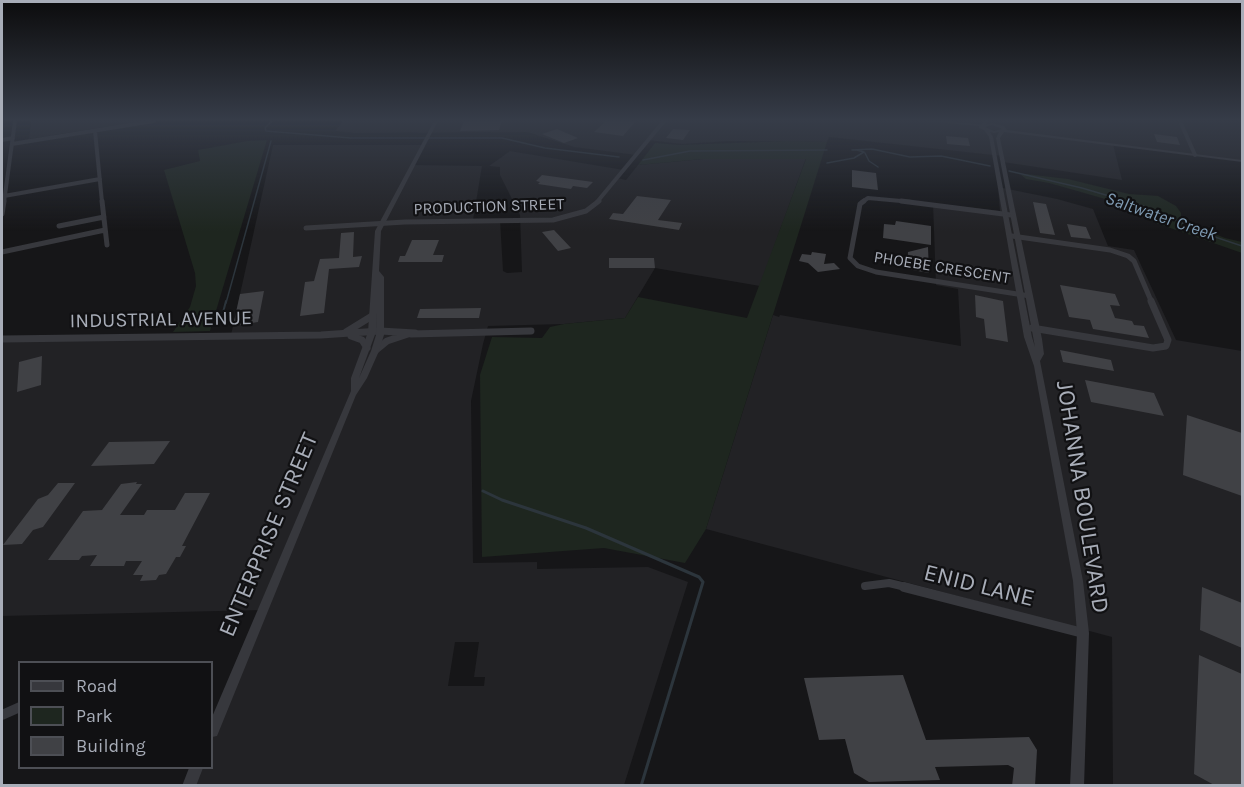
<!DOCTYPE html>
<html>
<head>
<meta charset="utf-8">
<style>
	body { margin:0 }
	#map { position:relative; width:1244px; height:787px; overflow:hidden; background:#161618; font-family:Karla,sans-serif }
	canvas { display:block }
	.frame { position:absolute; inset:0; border:3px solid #a8adb8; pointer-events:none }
	.legend { position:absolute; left:18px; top:661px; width:195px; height:108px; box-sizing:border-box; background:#111113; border:2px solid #4d4f55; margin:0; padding:8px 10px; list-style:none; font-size:18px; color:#a8adb8 }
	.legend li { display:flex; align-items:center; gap:12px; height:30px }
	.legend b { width:30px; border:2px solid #4d4f55 }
</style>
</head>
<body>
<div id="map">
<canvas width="1244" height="787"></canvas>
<div class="frame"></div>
<ul class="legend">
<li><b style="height:8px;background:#37383d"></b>Road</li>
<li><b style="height:16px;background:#1e261f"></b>Park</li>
<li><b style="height:16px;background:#404145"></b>Building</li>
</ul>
</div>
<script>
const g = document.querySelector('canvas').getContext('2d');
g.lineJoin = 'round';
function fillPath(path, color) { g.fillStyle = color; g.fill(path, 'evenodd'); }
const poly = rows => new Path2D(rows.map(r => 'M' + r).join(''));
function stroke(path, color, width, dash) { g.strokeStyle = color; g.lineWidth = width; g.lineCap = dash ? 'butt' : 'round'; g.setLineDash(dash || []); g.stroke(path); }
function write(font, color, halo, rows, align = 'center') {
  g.font = font + ' Karla,sans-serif'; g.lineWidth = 4.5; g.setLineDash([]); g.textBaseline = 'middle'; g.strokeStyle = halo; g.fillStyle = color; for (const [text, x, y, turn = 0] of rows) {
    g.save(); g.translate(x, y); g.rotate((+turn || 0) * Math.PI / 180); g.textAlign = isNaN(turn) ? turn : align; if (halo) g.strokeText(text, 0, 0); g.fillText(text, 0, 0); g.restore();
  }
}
fillPath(poly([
	[31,121,142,121,29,139],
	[343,121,1242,121,1242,161,1113,144,1122,180,1003,162,1002,156,829,137,827,142,729,141,682,144,648,140,636,155,574,147,527,132,354,133,335,131],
	[273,145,424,145,413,165,482,166,473,220,500,220,503,271,507,273,522,272,520,215,500,175,500,167,489,166,510,151,624,170,617,178,626,180,638,165,703,159,806,158,760,286,655,268,625,318,564,324,488,326,483,344,471,401,473,563,537,562,537,569,648,567,688,582,624,785,190,785,197,768,212,768,212,733,263,610,2,616,2,339,231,335],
	[455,642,479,642,474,677,485,677,484,686,448,686],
	[998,187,1057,199,1093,209,1108,246,1134,250,1176,340,1242,351,1242,785,1113,785,1112,637,706,529,773,315,779,317,780,315,961,346,958,289,936,285,933,203,1000,211]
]), '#222225');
fillPath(poly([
	[267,140,210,331,173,332,190,307,196,286,195,273,164,170,200,161,198,150,247,141],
	[787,141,827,142,706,529,685,563,604,548,482,557,480,375,492,337,542,338,550,327,564,324,625,318,638,297,747,318,806,159,703,159,638,165,655,143,680,145],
	[1026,174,1068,179,1129,194,1158,196,1176,206,1181,213,1181,218,1192,225,1225,238,1242,242,1242,253,1153,222,1137,208,1049,183,1026,179,1021,175]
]), '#1e261f');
stroke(poly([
	[272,121,265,128,266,131,351,138,502,138,545,148,619,157],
	[852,150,872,149,910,157,941,156,990,166],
	[865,153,869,161,878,167],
	[643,160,690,151,827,150],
	[827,163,854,158,864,152,857,150],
	[1009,171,1082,188,1143,206,1212,236,1242,246],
	[226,303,271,141]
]), '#2c353c', 1.5);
stroke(poly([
	[221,320,226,301]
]), '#2c353c', 2);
stroke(poly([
	[483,491,502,500,586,528,699,577,703,582,641,786]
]), '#2c353c', 3);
fillPath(poly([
	[464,121,502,121,499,130,460,131],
	[606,121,636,121,623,136,594,132],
	[557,129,578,138,564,143,542,134],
	[673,129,690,130,683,140,666,138],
	[1154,134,1177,137,1180,145,1157,142],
	[946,136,968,138,970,146,947,144],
	[852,170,876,173,878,190,852,187],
	[542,175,593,182,587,188,573,186,571,189,538,184,540,182,536,181],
	[637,196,671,200,658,220,682,223,679,230,609,219,613,213,623,214],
	[1033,202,1046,204,1055,235,1040,233],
	[896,221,931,226,931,245,883,238,884,224,895,225],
	[1067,224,1086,227,1091,239,1071,237],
	[554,230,571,248,558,251,542,232],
	[354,232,353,257,362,256,359,267,329,269,324,313,300,316,305,282,314,281,320,259,339,258,341,233],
	[412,240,439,240,433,255,444,255,442,262,398,262,400,256,405,256],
	[928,247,929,273,907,269,908,252],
	[812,252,826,254,824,264,834,263,840,269,818,272,808,263,799,261,802,254,811,255],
	[609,258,654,258,655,268,609,268],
	[1060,285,1115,294,1120,306,1110,305,1115,318,1132,321,1134,325,1144,326,1149,338,1093,329,1090,320,1069,317],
	[264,291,258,322,233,326,240,294],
	[975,295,1003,301,1008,342,986,338,984,319,976,317],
	[481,308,479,318,417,318,420,309],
	[1060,350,1111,360,1114,371,1063,362],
	[42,356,41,385,17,392,19,362],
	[1085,380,1154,393,1164,416,1091,402],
	[1187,415,1242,433,1242,496,1183,475],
	[170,441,154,464,91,466,109,442],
	[137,482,136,484,142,484,120,515,144,515,147,510,175,510,185,493,210,493,182,546,186,546,180,557,176,557,166,574,159,575,156,580,140,581,143,575,133,575,142,561,126,561,124,566,90,566,97,555,82,556,79,560,48,560,83,511,102,510,121,484],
	[58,483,75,483,43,527,33,530,22,544,3,545,38,499,48,495],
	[1202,587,1242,603,1242,648,1200,630],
	[1199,655,1242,674,1242,786,1216,786,1194,774],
	[903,675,926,740,1029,737,1037,750,1035,786,1012,786,1014,768,1008,765,935,767,940,780,869,782,854,773,845,739,819,740,804,678]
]), '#404145');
stroke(poly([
	[1180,121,1195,155],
	[984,124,986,121],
	[95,131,102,202],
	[2,140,13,138],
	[12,144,154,121],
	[4,196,100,179],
	[4,202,15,121],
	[597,202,664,121],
	[862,202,868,198,912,202]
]), '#37383d', 4);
stroke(poly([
	[102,201,107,245],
	[864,201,860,204,850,258,858,266,876,272,1030,296],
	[901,201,1011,215],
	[2,214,4,201],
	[59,226,104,217],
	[306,228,405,222,553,220,586,211,599,201],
	[1012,236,1110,250,1128,256,1134,261,1152,303],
	[2,252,105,230]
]), '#37383d', 5);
stroke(poly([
	[1032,328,1153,348,1166,346,1168,340,1151,301],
	[346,332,372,316],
	[411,334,531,331],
	[351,336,362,340,367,348],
	[2,339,321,335,380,331,415,333],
	[376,350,387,341,408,334]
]), '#37383d', 7);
stroke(poly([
	[865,586,889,583,910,588]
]), '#37383d', 8);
stroke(poly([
	[904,587,1083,633],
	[2,715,20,707]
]), '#37383d', 10);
fillPath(poly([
	[434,121,438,121,381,231,379,271,384,277,384,335,379,351,367,378,356,395,217,736,212,737,212,717,351,391,351,378,368,332,375,231,434,121],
	[377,308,376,335,371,351,359,378,376,332,377,308],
	[925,121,948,121,985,125,992,123,1004,126,1007,130,1242,160,1242,162,1004,132,1000,138,1042,339,1044,354,1040,361,1083,581,1089,633,1084,786,1070,786,1077,633,1073,581,1034,366,1024,337,989,137,984,130,979,128,979,126,925,121],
	[992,125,1000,128,1002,129,994,131,985,127,992,125],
	[990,132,994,133,999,132,996,138,1035,347,1032,337,993,137,990,132],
	[189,768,203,768,196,786,182,786,189,768]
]), '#37383d');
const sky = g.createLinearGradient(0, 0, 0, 231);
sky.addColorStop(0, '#0c0c0d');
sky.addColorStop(0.52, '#363c48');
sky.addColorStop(1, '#363c4800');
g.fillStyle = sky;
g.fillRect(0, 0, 1244, 231);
write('16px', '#a8adb8', '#111113', [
	["PRODUCTION STREET",489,207,-2],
	["PHOEBE CRESCENT",942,268,9]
]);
write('italic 18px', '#7f9bb3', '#111113', [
	["Saltwater Creek",1161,217,19]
]);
write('20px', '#a8adb8', '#111113', [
	["INDUSTRIAL AVENUE",161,320,-1]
]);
write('24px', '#a8adb8', '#111113', [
	["JOHANNA BOULEVARD",1082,497,81],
	["ENTERPRISE STREET",269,535,-67],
	["ENID LANE",979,586,14]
]);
</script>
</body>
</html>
